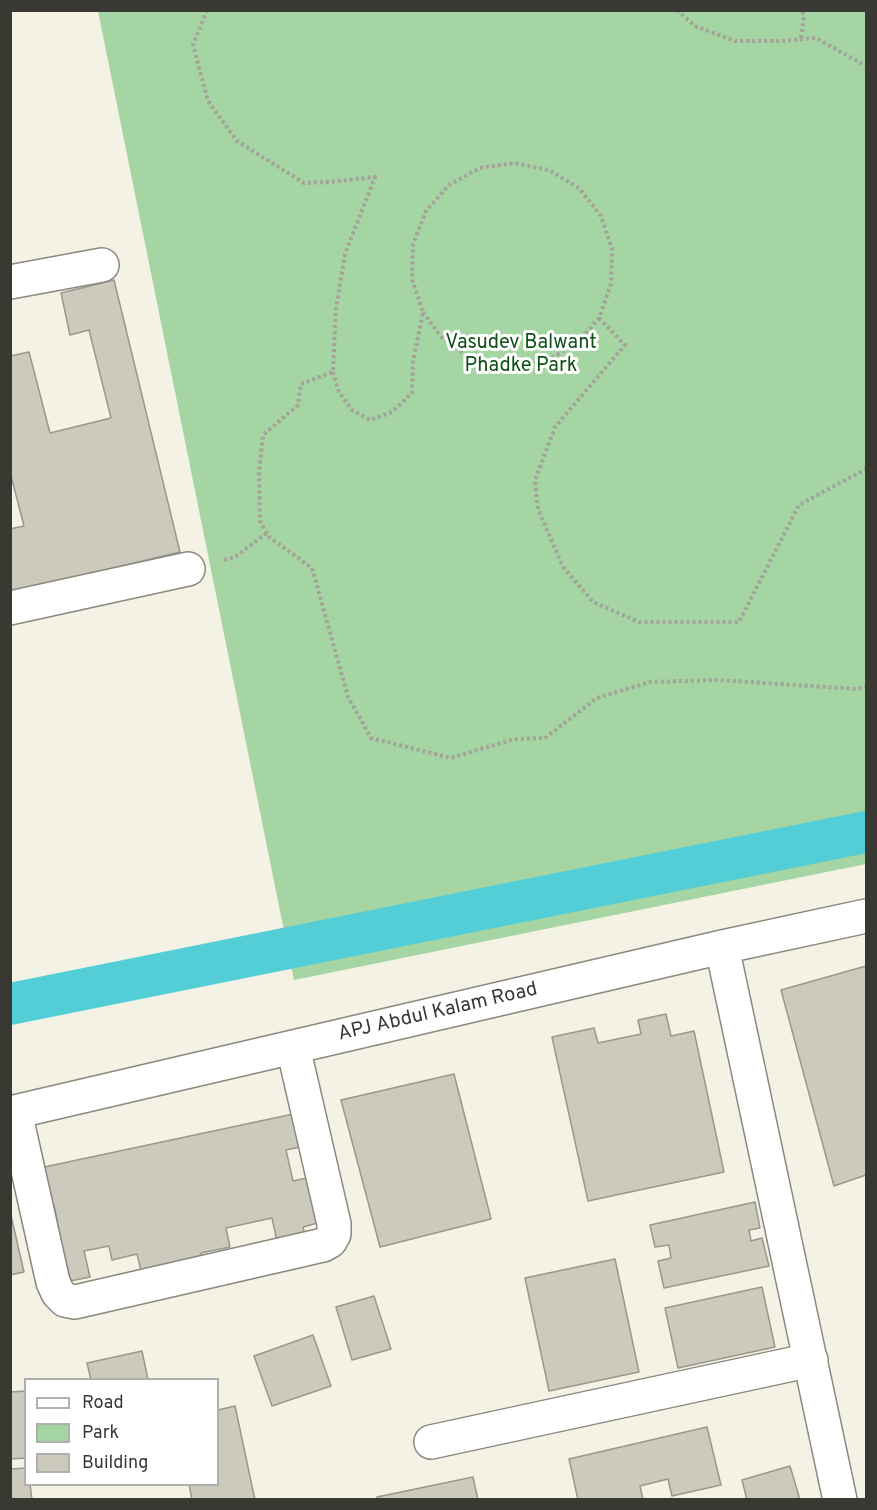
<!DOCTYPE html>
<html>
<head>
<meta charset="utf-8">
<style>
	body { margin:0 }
	#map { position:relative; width:877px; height:1510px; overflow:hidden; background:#f4f1e5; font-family:Overpass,sans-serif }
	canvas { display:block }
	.frame { position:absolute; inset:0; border:12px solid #393833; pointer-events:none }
	.legend { position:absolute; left:24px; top:1378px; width:195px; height:108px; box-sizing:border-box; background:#fff; border:2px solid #b0afad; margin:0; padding:8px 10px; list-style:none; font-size:18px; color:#393833 }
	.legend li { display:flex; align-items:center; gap:12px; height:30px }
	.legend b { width:30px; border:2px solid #b0afad }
</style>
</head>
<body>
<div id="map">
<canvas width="877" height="1510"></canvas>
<div class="frame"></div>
<ul class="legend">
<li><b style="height:8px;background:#fff"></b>Road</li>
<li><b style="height:16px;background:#a4d5a3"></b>Park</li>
<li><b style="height:16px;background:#ccc9bd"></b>Building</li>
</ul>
</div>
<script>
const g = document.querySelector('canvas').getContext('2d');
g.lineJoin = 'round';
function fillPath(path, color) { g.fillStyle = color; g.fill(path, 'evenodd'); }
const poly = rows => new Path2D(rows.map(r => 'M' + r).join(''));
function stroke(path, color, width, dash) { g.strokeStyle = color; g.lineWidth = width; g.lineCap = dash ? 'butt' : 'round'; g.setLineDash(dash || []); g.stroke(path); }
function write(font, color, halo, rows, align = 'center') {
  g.font = font + ' Overpass,sans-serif'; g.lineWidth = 6; g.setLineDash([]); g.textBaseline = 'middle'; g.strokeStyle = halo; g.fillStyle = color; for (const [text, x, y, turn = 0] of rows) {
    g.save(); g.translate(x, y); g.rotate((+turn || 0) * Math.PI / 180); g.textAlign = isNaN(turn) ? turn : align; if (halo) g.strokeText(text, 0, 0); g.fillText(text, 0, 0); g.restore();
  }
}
fillPath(poly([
	[98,11,866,11,866,864,294,980]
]), '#a4d5a3');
stroke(poly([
	[10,1004,866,832]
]), '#53ced7', 42);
const building = poly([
	[114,280,180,552,10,593,10,529,24,526,10,472,10,356,29,352,50,433,111,418,89,330,70,335,61,293,114,280],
	[866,966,866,1175,834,1186,781,990,866,966],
	[666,1014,671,1036,694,1031,724,1172,588,1201,552,1037,594,1028,598,1043,641,1034,638,1020,666,1014],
	[454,1074,491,1219,380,1247,341,1100,454,1074],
	[298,1113,305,1146,286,1150,293,1181,311,1177,321,1222,303,1227,306,1240,278,1246,272,1218,226,1228,230,1247,201,1253,203,1262,142,1275,137,1254,112,1260,109,1246,84,1251,90,1277,70,1281,67,1267,57,1269,48,1229,58,1226,54,1205,44,1208,35,1169,298,1113],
	[755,1202,760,1228,749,1230,751,1241,762,1238,769,1266,664,1288,658,1261,671,1258,669,1245,655,1247,650,1225,755,1202],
	[10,1211,24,1272,10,1275,10,1211],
	[615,1259,639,1372,549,1391,525,1278,615,1259],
	[762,1287,775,1347,678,1368,665,1308,762,1287],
	[374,1296,391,1349,352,1360,336,1307,374,1296],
	[313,1335,331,1386,272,1406,254,1356,313,1335],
	[142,1351,148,1380,91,1380,87,1363,142,1351],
	[26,1391,26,1458,10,1459,10,1392,26,1391],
	[235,1406,255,1500,192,1500,189,1484,218,1484,218,1410,235,1406],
	[707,1427,721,1485,672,1496,668,1479,640,1486,643,1500,578,1500,569,1459,707,1427],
	[790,1466,800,1500,747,1500,742,1480,790,1466],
	[26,1468,26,1484,30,1484,32,1500,10,1500,10,1469,26,1468],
	[473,1477,478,1500,377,1500,377,1497,473,1477]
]);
fillPath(building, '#ccc9bd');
stroke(building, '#9a978c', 1.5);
const minor = poly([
	[10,282,102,265],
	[10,608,188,569],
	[722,947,840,1500],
	[15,1112,53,1282,58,1293,65,1300,75,1302,323,1245,330,1241,334,1234,334,1224,293,1047],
	[10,1113,722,947,866,916],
	[431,1442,811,1360]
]);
stroke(minor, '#8b887e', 36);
stroke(poly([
	[207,10,193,45,208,101,237,141,304,183,330,182,375,177,345,254,336,309,333,372,301,384,298,405,263,435,259,473,260,521,269,537,312,568,348,697,371,738,451,758,514,739,545,738,597,698,650,682,718,680,856,689,866,687],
	[677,10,695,26,735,41,781,41,816,38,866,66],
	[801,38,804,16,802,10],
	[599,318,625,345,555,427,535,480,538,509,563,567,593,602,639,622,739,622,799,505,866,469],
	[333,372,339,392,352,410,370,420,392,412,412,393,413,362,423,312,412,279,413,244,426,211,449,185,480,168,514,163,549,170,579,188,601,216,612,249,611,284,599,318,580,340,554,357,525,366,495,364,466,355,441,337,423,312],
	[224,560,235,557,267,533]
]), '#a4a299', 4, [3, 3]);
stroke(minor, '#fff', 33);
write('20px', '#0e5015', '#fff', [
	["Vasudev Balwant",521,344],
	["Phadke Park",521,367]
]);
write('20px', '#393833', '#fff', [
	["APJ Abdul Kalam Road",438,1013,-13]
]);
</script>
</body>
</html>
